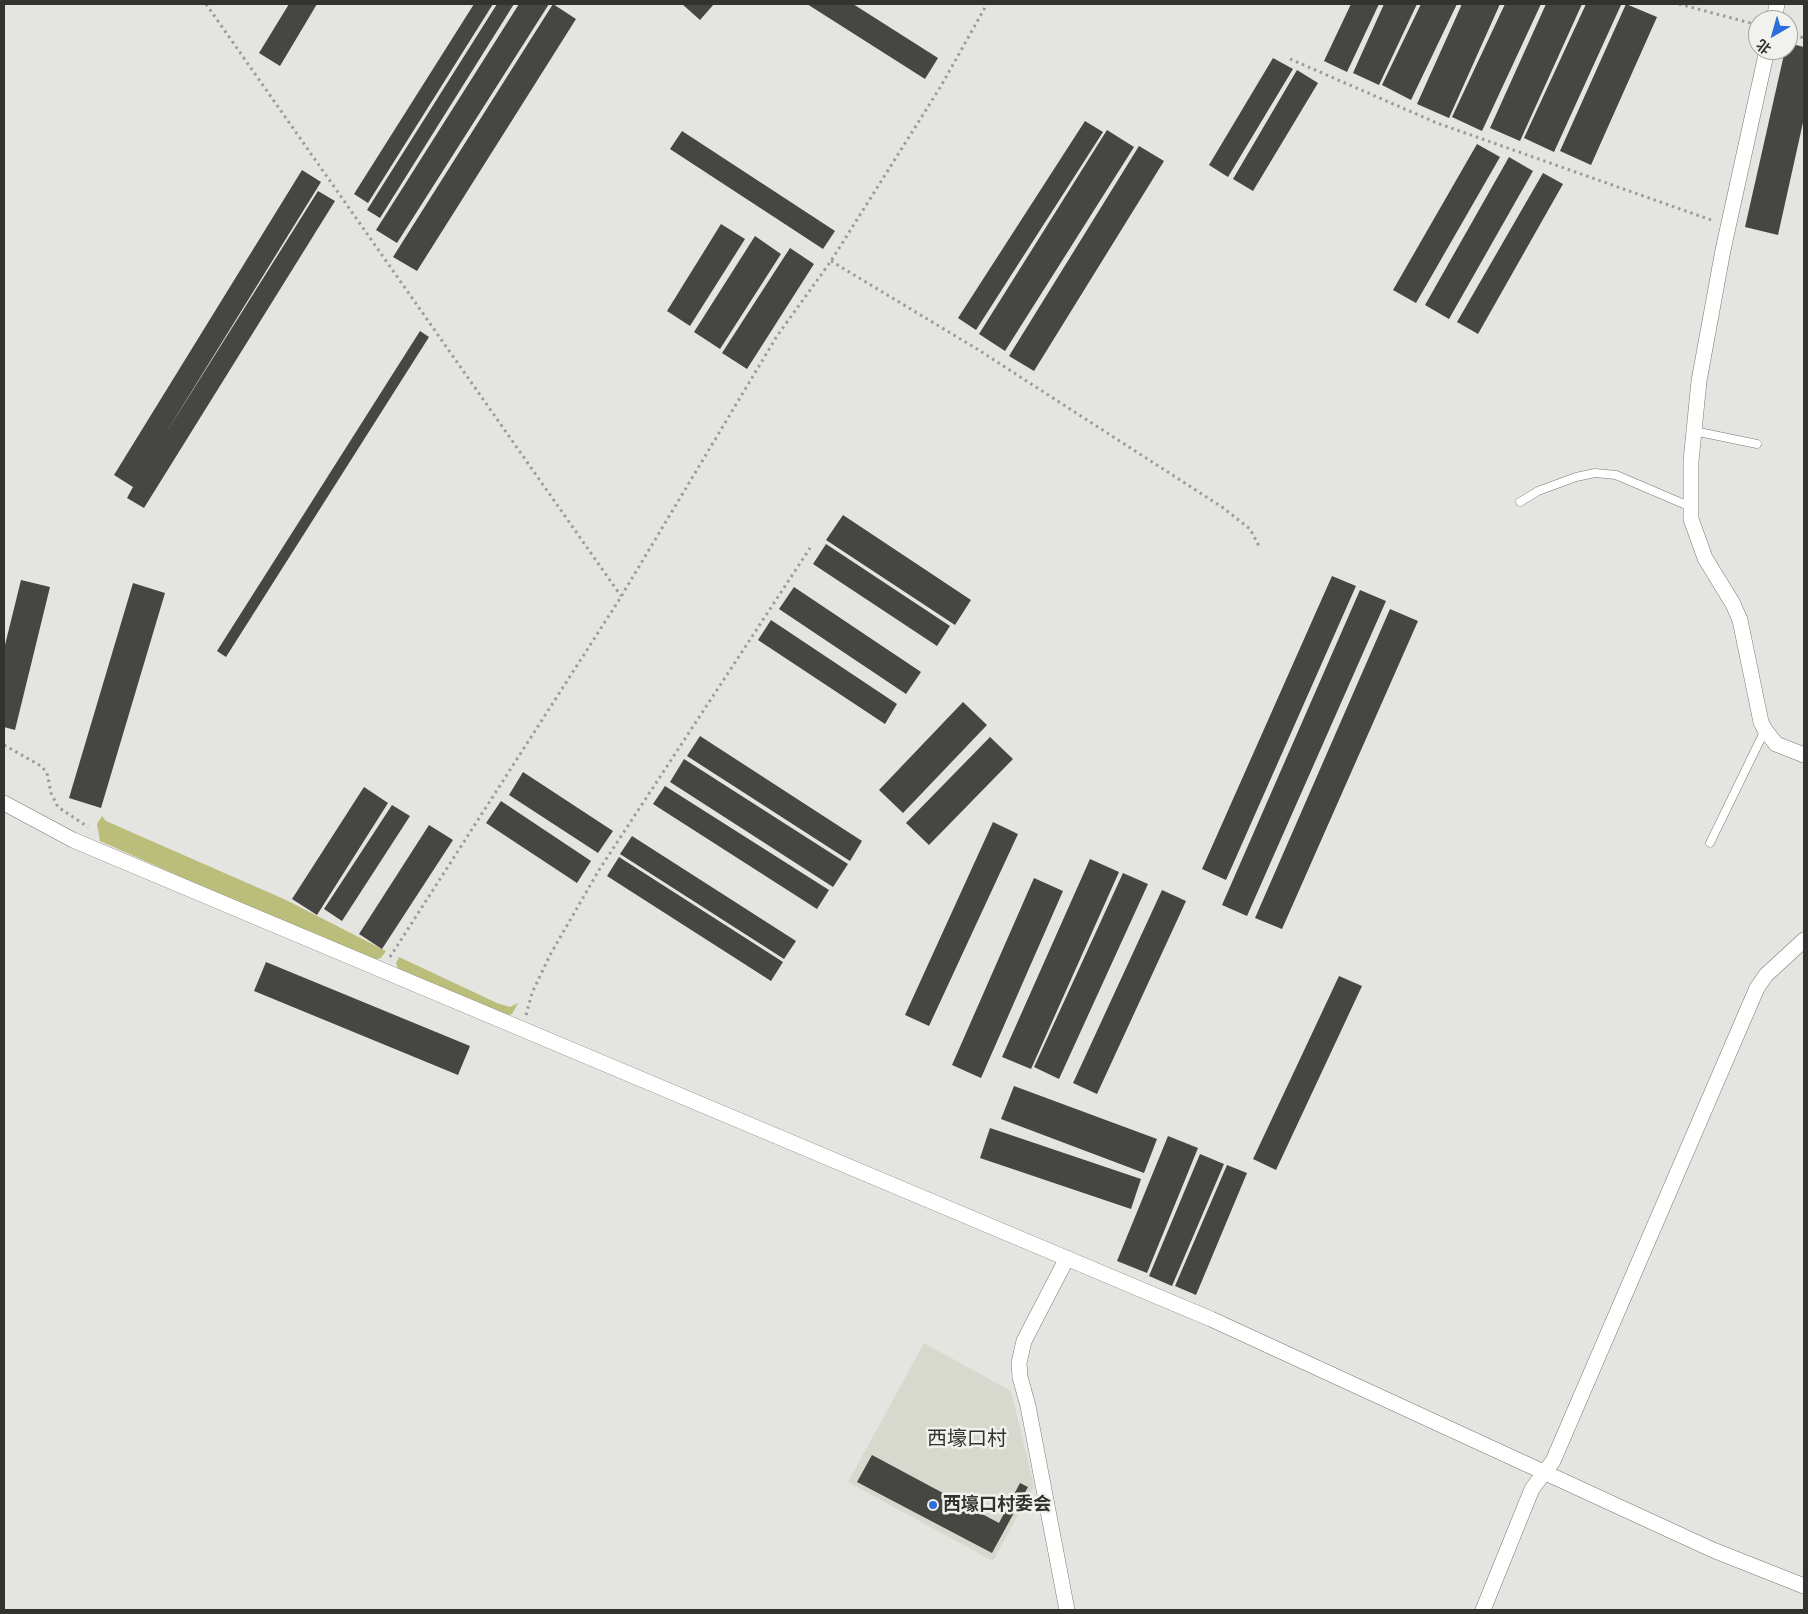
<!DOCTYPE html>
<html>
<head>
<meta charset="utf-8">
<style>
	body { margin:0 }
	#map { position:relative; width:1808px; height:1614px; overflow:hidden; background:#e4e5e0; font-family:"Fira Sans Condensed","Noto Sans SC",sans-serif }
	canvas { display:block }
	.frame { position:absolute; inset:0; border:5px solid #323231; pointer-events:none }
	.north { position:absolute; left:1748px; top:10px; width:50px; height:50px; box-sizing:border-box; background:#f1f2ed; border:1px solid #a5a5a2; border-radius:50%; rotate:218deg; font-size:14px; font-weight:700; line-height:20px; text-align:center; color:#323231 }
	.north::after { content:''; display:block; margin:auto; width:18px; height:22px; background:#2e6edb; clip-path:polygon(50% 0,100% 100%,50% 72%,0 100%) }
</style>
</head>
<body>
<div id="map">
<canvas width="1808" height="1614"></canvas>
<div class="frame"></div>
<div class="north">北</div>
</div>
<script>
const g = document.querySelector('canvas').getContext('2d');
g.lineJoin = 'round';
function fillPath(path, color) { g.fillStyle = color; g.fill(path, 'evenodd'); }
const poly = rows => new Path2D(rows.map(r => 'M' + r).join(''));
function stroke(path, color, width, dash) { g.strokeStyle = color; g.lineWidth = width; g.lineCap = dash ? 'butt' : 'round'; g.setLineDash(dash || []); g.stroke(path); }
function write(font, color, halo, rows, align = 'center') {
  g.font = font + ' "Fira Sans Condensed","Noto Sans SC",sans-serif'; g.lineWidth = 5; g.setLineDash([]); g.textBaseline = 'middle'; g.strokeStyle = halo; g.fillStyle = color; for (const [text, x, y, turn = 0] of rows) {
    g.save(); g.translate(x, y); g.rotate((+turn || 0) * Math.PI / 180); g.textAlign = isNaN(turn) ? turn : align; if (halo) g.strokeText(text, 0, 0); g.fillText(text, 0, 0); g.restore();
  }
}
fillPath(poly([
	[924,1343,1011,1391,1034,1486,993,1561,848,1482]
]), '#d8d9ce');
fillPath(poly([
	[102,816,106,821,286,900,386,951,381,958,374,960,361,957,100,841,97,824],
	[399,957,497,1003,510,1007,518,1003,512,1014,507,1015,398,969,396,963]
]), '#bbbe7b');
fillPath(poly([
	[289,4,317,4,280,66,259,53],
	[474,4,493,4,368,203,354,194],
	[497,4,514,4,380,218,367,210],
	[519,4,549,4,397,243,376,230],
	[553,4,576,19,417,271,393,257],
	[682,4,714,4,700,20],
	[807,4,853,4,938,58,925,79],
	[1351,4,1379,4,1347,72,1324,61],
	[1384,4,1417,4,1379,85,1353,73],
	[1421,4,1457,4,1411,100,1382,85],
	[1462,4,1500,4,1449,118,1417,104],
	[1505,4,1541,4,1482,131,1452,117],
	[1546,4,1582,4,1520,141,1490,128],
	[1586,4,1621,5,1554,152,1524,138],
	[1626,4,1657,17,1591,165,1560,151],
	[1788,43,1804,47,1804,118,1778,235,1745,227,1785,50,1788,50],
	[1273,58,1293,69,1228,177,1209,165],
	[1297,70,1318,83,1253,191,1233,179],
	[1085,121,1103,132,976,330,958,318],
	[1107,130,1134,147,1005,351,979,334],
	[682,131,835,231,823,249,670,149],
	[1477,144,1500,157,1416,303,1393,290],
	[1139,146,1164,161,1034,371,1009,356],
	[1509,157,1533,171,1449,319,1425,305],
	[302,170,321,182,164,436,318,191,335,201,144,508,127,498,133,487,114,475],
	[1543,173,1563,184,1478,334,1457,322],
	[721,224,745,239,690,326,667,311],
	[755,236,781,254,720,349,694,332],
	[790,248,814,264,747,369,722,353],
	[420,331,429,337,226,657,217,651],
	[843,515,971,600,955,625,826,540],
	[826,544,950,626,937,646,813,564],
	[1332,576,1356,586,1226,880,1202,869],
	[21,580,50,587,15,730,4,727,4,649],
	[133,583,165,593,101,808,69,798],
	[794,587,921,672,906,694,779,609],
	[1360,590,1386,601,1247,916,1222,905],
	[1390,609,1418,621,1282,929,1255,918],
	[771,620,897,704,885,724,758,640],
	[963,702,987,725,903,813,879,790],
	[700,736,862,841,850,861,687,756],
	[990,737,1013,759,929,845,906,823],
	[684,759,848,864,833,887,670,782],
	[523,772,613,831,598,853,509,795],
	[665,786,829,890,817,909,653,804],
	[364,787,388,803,317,915,292,899],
	[501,801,591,861,577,883,486,823],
	[392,805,410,816,342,921,324,909],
	[993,822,1018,834,929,1026,905,1015],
	[429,825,453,840,382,949,359,934],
	[632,836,796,941,784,959,620,854],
	[619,857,783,962,771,981,607,876],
	[1090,859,1119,872,1031,1069,1002,1057],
	[1123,873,1148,884,1059,1079,1034,1067],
	[1034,878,1063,891,981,1078,952,1065],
	[1162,890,1186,901,1097,1094,1073,1083],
	[266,962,470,1046,458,1075,254,991],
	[1339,976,1362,986,1276,1170,1253,1159],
	[1014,1086,1157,1139,1144,1173,1001,1119],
	[990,1128,1141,1179,1131,1209,980,1158],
	[1168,1136,1198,1148,1147,1273,1117,1261],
	[1200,1154,1224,1164,1172,1286,1149,1276],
	[1227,1165,1247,1173,1196,1295,1175,1286],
	[872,1455,999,1523,1020,1483,1028,1487,992,1553,857,1482]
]), '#464643');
const service = poly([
	[1694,431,1757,444],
	[1520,502,1538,491,1576,477,1595,473,1616,475,1691,507],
	[1710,843,1765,730]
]);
const minor = poly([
	[1774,20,1777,4],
	[1767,50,1723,250,1699,381,1691,461,1691,519,1705,558,1733,604,1740,620,1761,722,1765,730,1776,744,1804,755],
	[4,803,73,840,1211,1319,1713,1550,1804,1586],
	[1067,1258,1024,1341,1019,1363,1020,1377,1028,1406,1067,1610],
	[1483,1610,1532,1489,1553,1461,1757,988,1766,975,1804,940]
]);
stroke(service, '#797975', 9);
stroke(minor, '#797975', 16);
stroke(poly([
	[206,4,621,596],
	[1679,4,1758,25],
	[1788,33,1804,38],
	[1290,59,1437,123,1714,221],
	[831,261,977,349,1222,507,1250,529,1260,548],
	[4,745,41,766,47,773,51,793,58,807,88,827],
	[390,957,619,600,777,336,831,261,941,86,987,4],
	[526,1015,532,993,550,955,599,870,810,548]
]), '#9b9c98', 3, [2.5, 4]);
stroke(service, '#fff', 8);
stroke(minor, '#fff', 15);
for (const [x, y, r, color] of [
	[933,1505,5,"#2e6edb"]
]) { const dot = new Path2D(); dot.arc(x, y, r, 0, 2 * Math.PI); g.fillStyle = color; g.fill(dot); stroke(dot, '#f1f2ed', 2); }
write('bold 18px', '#323231', '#f1f2ed', [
	["西壕口村委会",943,1505]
], 'left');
write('20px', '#323231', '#f1f2ed', [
	["西壕口村",967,1439]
]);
</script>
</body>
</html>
